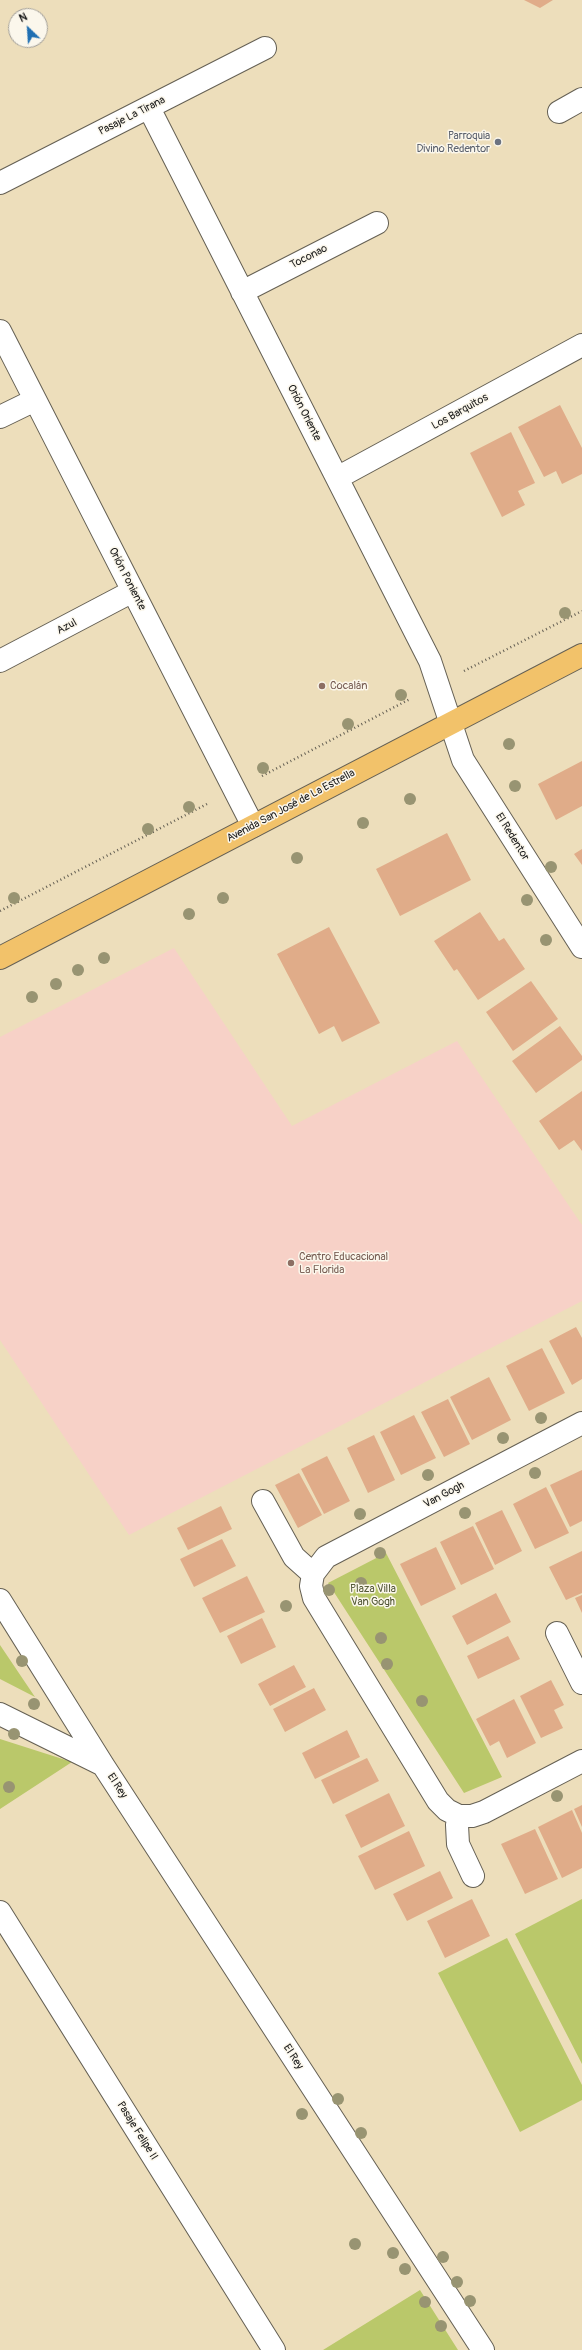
<!DOCTYPE html>
<html>
<head>
<meta charset="utf-8">
<style>
	body { margin:0 }
	#map { position:relative; width:582px; height:2350px; overflow:hidden; background:#eddebb; font-family:Pangolin,sans-serif }
	canvas { display:block }
	.north { position:absolute; left:8px; top:8px; width:40px; height:40px; box-sizing:border-box; background:#fbf7ec; border:1px solid #a29f99; border-radius:50%; rotate:335deg; font-size:11px; font-weight:700; line-height:16px; text-align:center; color:#1c1c1c }
	.north::after { content:''; display:block; margin:auto; width:14px; height:18px; background:#1f6fb2; clip-path:polygon(50% 0,100% 100%,50% 72%,0 100%) }
</style>
</head>
<body>
<div id="map">
<canvas width="582" height="2350"></canvas>
<div class="north">N</div>
</div>
<script>
const g = document.querySelector('canvas').getContext('2d');
g.lineJoin = 'round';
function fillPath(path, color) { g.fillStyle = color; g.fill(path, 'evenodd'); }
const poly = rows => new Path2D(rows.map(r => 'M' + r).join(''));
function stroke(path, color, width, dash) { g.strokeStyle = color; g.lineWidth = width; g.lineCap = dash ? 'butt' : 'round'; g.setLineDash(dash || []); g.stroke(path); }
function write(font, color, halo, rows, align = 'center') {
  g.font = font + ' Pangolin,sans-serif'; g.lineWidth = 3; g.setLineDash([]); g.textBaseline = 'middle'; g.strokeStyle = halo; g.fillStyle = color; for (const [text, x, y, turn = 0] of rows) {
    g.save(); g.translate(x, y); g.rotate((+turn || 0) * Math.PI / 180); g.textAlign = isNaN(turn) ? turn : align; if (halo) g.strokeText(text, 0, 0); g.fillText(text, 0, 0); g.restore();
  }
}
fillPath(poly([
	[174,948,292,1126,457,1041,582,1225,582,1301,129,1535,0,1340,0,1037]
]), '#f7d1c7');
fillPath(poly([
	[386,1553,502,1777,464,1793,328,1583],
	[0,1645,35,1697,0,1679],
	[0,1739,72,1762,0,1809],
	[582,1899,582,2064,515,1934],
	[507,1938,582,2085,582,2100,520,2132,438,1973],
	[420,2290,458,2350,323,2350]
]), '#bac86a');
fillPath(poly([
	[524,0,553,0,540,8],
	[560,405,582,448,582,474,562,484,556,471,544,477,518,427],
	[511,432,535,483,518,491,525,505,502,517,470,453],
	[582,761,582,806,556,820,538,784],
	[447,833,471,880,400,916,376,869],
	[582,849,582,865,574,854],
	[480,912,499,941,504,938,525,969,478,1000,457,969,454,971,434,941],
	[329,927,380,1023,342,1042,334,1026,319,1034,277,954],
	[531,981,558,1019,513,1051,486,1012],
	[560,1026,582,1056,582,1060,536,1093,512,1061],
	[582,1091,582,1151,574,1140,559,1150,539,1121],
	[576,1327,582,1338,582,1379,572,1385,549,1341],
	[542,1348,565,1393,529,1411,506,1366],
	[489,1377,511,1420,472,1440,450,1397],
	[448,1399,470,1444,444,1457,421,1412],
	[414,1415,436,1458,401,1475,380,1432],
	[374,1435,395,1480,368,1493,347,1448],
	[327,1456,350,1501,324,1514,301,1469],
	[582,1470,582,1521,570,1527,550,1485],
	[299,1473,322,1515,298,1528,275,1485],
	[546,1487,569,1533,535,1549,513,1504],
	[221,1506,232,1529,188,1550,177,1528],
	[502,1510,522,1551,495,1565,475,1523],
	[473,1526,494,1569,461,1585,440,1542],
	[222,1539,236,1566,194,1587,180,1559],
	[436,1547,456,1589,421,1606,400,1564],
	[582,1551,582,1593,566,1600,549,1567],
	[247,1576,265,1612,220,1633,202,1598],
	[496,1593,511,1622,467,1645,452,1616],
	[582,1595,582,1613,575,1598],
	[262,1618,276,1647,241,1664,227,1636],
	[508,1636,520,1659,478,1679,467,1656],
	[294,1665,306,1687,270,1706,258,1684],
	[551,1680,564,1705,554,1710,563,1728,541,1738,520,1696],
	[314,1688,326,1710,285,1732,273,1709],
	[514,1699,536,1743,507,1758,499,1741,490,1746,476,1719],
	[347,1730,360,1757,315,1779,302,1753],
	[367,1758,379,1781,333,1804,321,1780],
	[389,1793,405,1826,361,1848,345,1815],
	[582,1805,582,1827,574,1809],
	[572,1810,582,1833,582,1868,562,1878,538,1827],
	[535,1829,558,1879,525,1894,501,1844],
	[409,1831,425,1866,375,1890,358,1856],
	[440,1871,453,1898,407,1921,393,1894],
	[472,1899,490,1936,445,1958,427,1921]
]), '#e0ac89');
const minor = poly([
	[149,108,430,661,463,760,582,947],
	[559,112,582,99],
	[0,183,265,48],
	[242,292,377,223],
	[0,331,253,826],
	[0,417,35,400],
	[337,478,582,345],
	[0,661,133,591],
	[582,1423,326,1557,313,1574,311,1586,314,1598,438,1801,447,1810,459,1816,472,1816,484,1812,582,1761],
	[263,1501,294,1557,313,1574],
	[0,1600,103,1765,483,2350],
	[557,1633,582,1683],
	[0,1714,103,1765],
	[459,1816,457,1825,458,1844,473,1876],
	[0,1912,274,2350]
]);
const major = poly([
	[0,958,582,655]
]);
stroke(minor, '#656054', 24);
stroke(major, '#656054', 24);
stroke(poly([
	[464,671,582,611],
	[262,776,410,699],
	[0,911,207,804]
]), '#656054', 2.5, [1, 3]);
stroke(minor, '#fff', 22);
stroke(major, '#f2c26a', 22);
g.fillStyle = '#989472';
for (const [x, y] of [
	[565,613],
	[401,695],
	[348,724],
	[509,744],
	[263,768],
	[515,786],
	[410,799],
	[189,807],
	[363,823],
	[148,829],
	[297,858],
	[551,867],
	[14,898],
	[223,898],
	[527,900],
	[189,914],
	[546,940],
	[104,958],
	[78,970],
	[56,984],
	[32,997],
	[541,1418],
	[503,1438],
	[535,1473],
	[428,1475],
	[465,1513],
	[360,1514],
	[380,1553],
	[361,1583],
	[329,1590],
	[286,1606],
	[381,1638],
	[22,1661],
	[387,1664],
	[422,1701],
	[34,1704],
	[14,1734],
	[9,1787],
	[557,1796],
	[338,2099],
	[302,2114],
	[361,2133],
	[355,2244],
	[393,2253],
	[443,2257],
	[405,2269],
	[457,2282],
	[470,2301],
	[425,2302],
	[441,2326]
]) { g.beginPath(); g.arc(x, y, 6, 0, 2 * Math.PI); g.fill(); }
for (const [x, y, r, color] of [
	[498,142,4,"#6b7280"],
	[322,686,4,"#8d6e63"],
	[291,1263,4,"#8d6e63"]
]) { const dot = new Path2D(); dot.arc(x, y, r, 0, 2 * Math.PI); g.fillStyle = color; g.fill(dot); stroke(dot, '#fbf7ec', 1.5); }
write('11px', '#1c1c1c', '#fbf7ec', [
	["Pasaje La Tirana",132,116,-27],
	["Toconao",309,257,-27],
	["Los Barquitos",460,412,-29],
	["Orión Oriente",304,413,63],
	["Orión Poniente",127,579,63],
	["Azul",67,627,-28],
	["Avenida San José de La Estrella",291,806,-28],
	["El Redentor",512,837,58],
	["Van Gogh",444,1495,-28],
	["El Rey",117,1786,57],
	["El Rey",293,2057,57],
	["Pasaje Felipe II",137,2131,58]
]);
write('11px', '#5b616d', '#fbf7ec', [
	["Parroquia",490,136],
	["Divino Redentor",490,149]
], 'right');
write('11px', '#785e54', '#fbf7ec', [
	["Cocalán",330,686],
	["Centro Educacional",299,1257],
	["La Florida",299,1270]
], 'left');
write('11px', '#535837', '#fbf7ec', [
	["Plaza Villa",373,1589],
	["Van Gogh",373,1602]
]);
</script>
</body>
</html>
